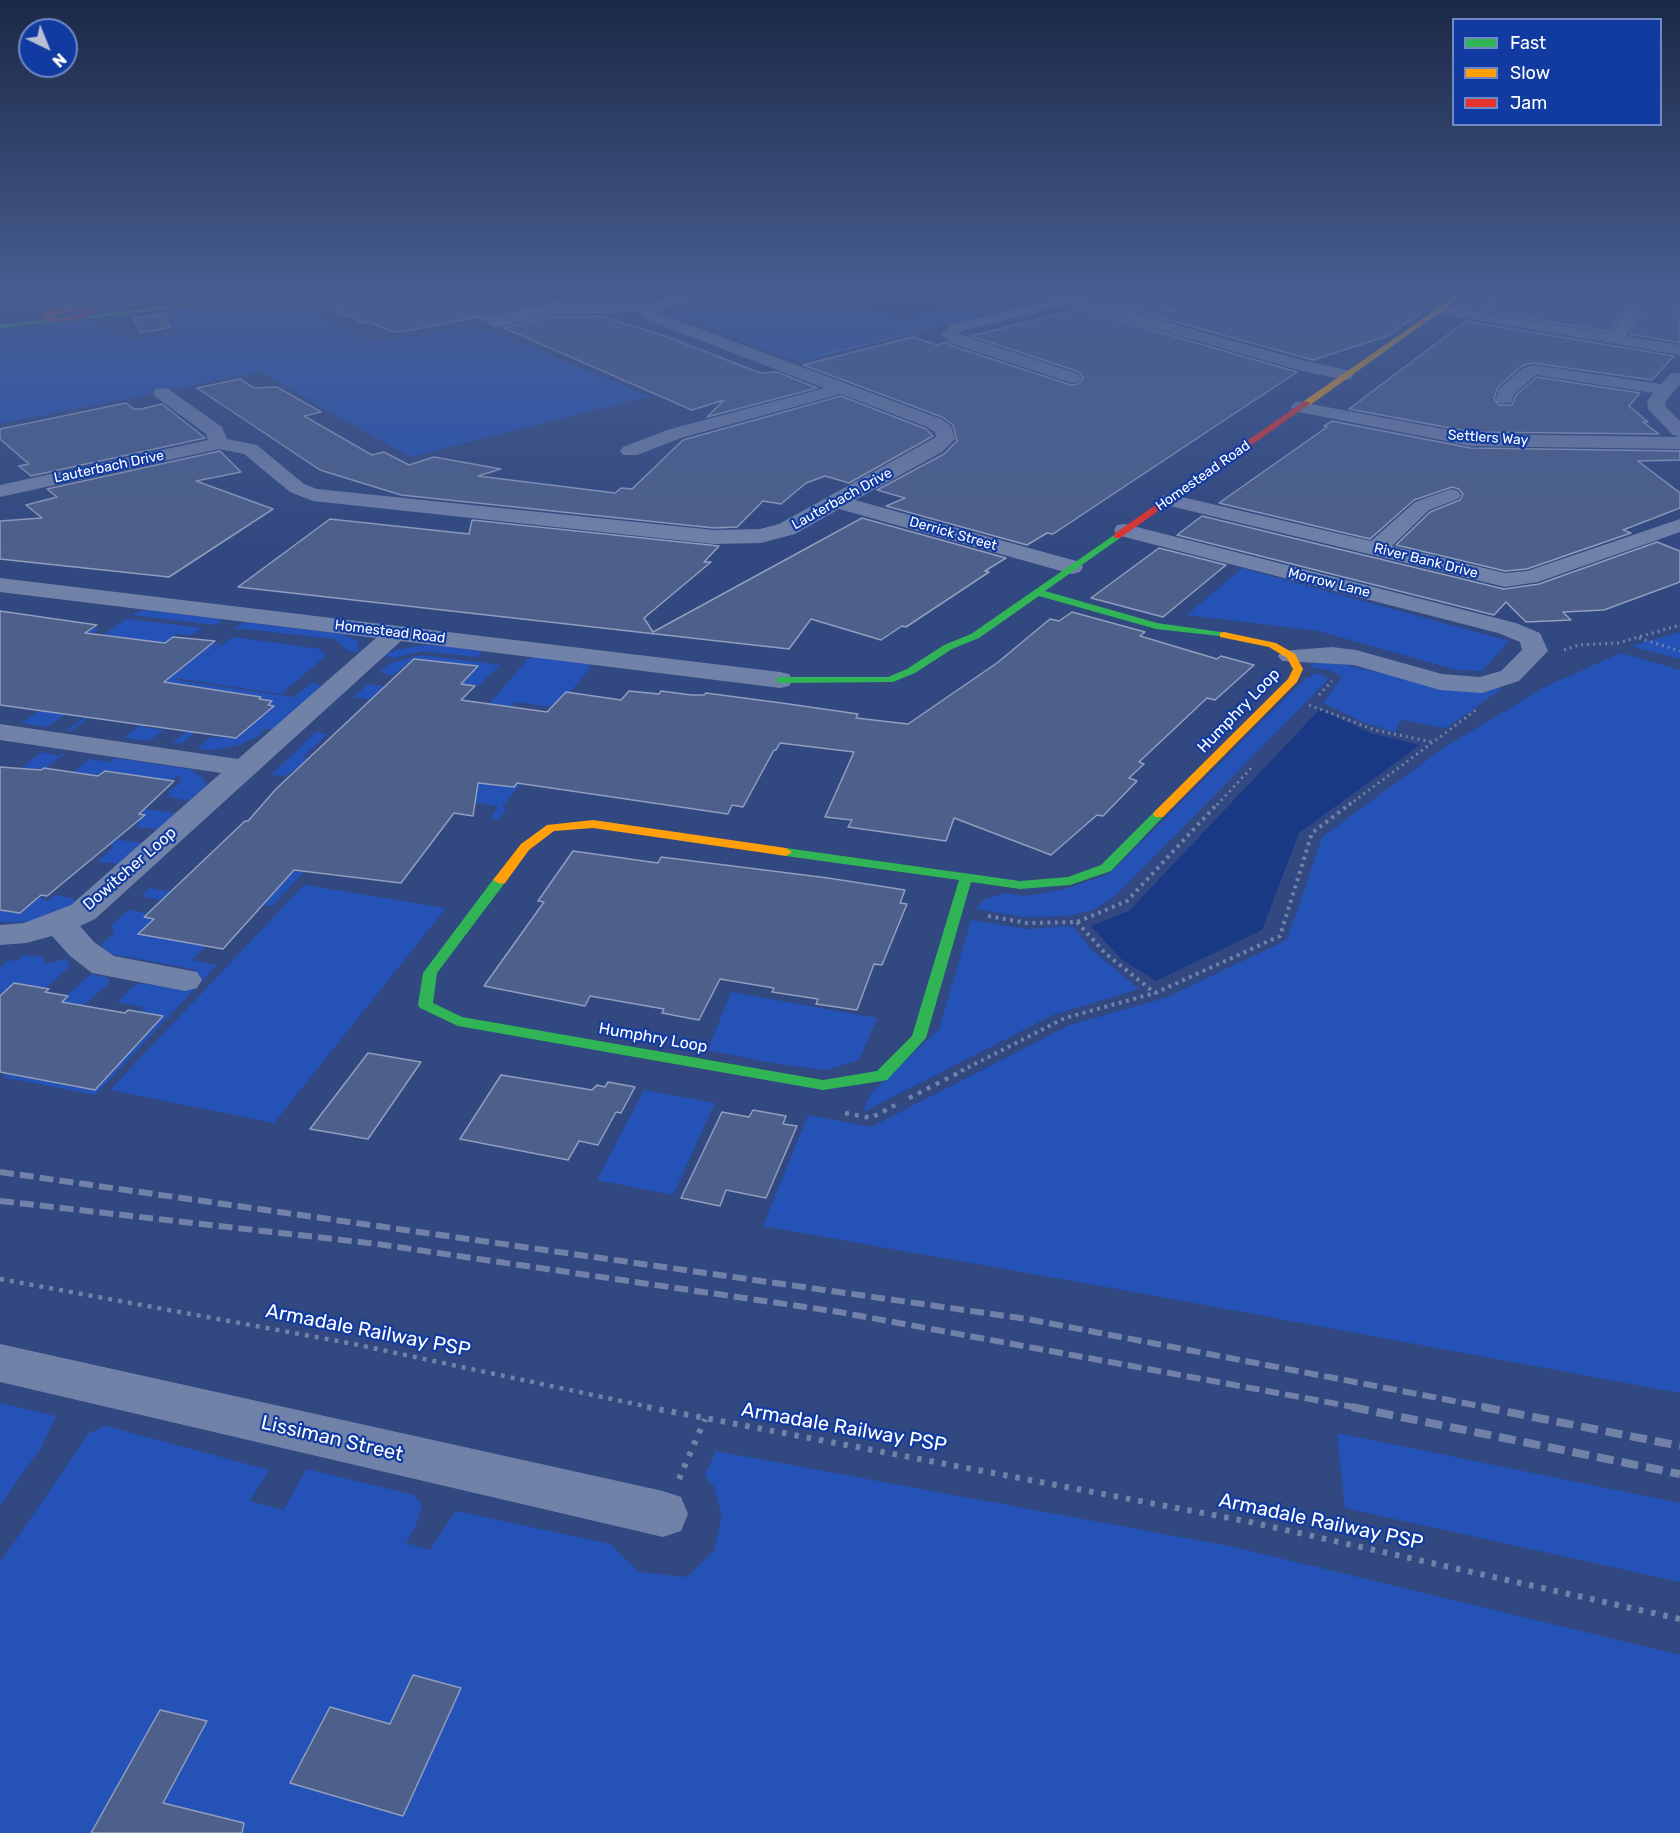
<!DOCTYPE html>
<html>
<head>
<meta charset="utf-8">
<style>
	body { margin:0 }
	#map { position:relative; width:1680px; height:1833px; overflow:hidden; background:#314880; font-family:Rubik,sans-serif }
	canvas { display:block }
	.legend { position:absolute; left:1452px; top:18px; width:210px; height:108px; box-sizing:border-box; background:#113ba0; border:2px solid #7089c6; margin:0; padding:8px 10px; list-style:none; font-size:18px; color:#fff }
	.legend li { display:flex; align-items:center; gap:12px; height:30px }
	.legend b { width:30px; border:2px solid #7089c6 }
	.north { position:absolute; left:18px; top:18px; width:60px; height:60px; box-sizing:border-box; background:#113ba0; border:2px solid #7089c6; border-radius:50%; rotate:137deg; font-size:16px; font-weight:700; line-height:24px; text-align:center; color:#fff }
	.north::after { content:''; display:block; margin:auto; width:21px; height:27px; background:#b7bfd3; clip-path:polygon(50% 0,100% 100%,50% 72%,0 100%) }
</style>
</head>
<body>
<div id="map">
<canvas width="1680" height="1833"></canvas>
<ul class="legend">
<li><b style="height:8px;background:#30b455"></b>Fast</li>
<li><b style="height:8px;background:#ff9f0a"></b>Slow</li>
<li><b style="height:8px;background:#e5322d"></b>Jam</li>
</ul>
<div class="north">N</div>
</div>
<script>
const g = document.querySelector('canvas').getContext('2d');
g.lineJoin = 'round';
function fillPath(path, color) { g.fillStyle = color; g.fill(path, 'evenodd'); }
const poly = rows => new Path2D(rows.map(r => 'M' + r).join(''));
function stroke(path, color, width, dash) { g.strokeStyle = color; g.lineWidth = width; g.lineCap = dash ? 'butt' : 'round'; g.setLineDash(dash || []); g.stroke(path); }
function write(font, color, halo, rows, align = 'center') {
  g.font = font + ' Rubik,sans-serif'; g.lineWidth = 4.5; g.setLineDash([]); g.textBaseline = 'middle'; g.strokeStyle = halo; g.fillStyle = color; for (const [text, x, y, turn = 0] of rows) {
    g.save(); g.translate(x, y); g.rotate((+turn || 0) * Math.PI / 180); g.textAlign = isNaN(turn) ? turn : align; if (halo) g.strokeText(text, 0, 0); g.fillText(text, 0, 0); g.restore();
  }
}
fillPath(poly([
	[736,295,1034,295,1038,297,1036,303,800,362,670,314,674,308],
	[282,298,372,343,477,326,650,396,410,457,260,372,0,424,0,330,95,319,127,341,174,333,163,311],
	[1242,568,1509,641,1482,671,1457,670,1318,631,1187,615],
	[143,610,221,619,221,622,216,625,131,615],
	[127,619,202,628,192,635,177,634,128,672,170,677,213,643,221,644,201,660,233,637,320,649,326,656,281,694,176,678,175,680,294,697,312,682,323,686,275,729,264,729,259,736,239,745,215,750,197,749,211,737,236,738,273,706,268,705,271,701,242,695,216,717,212,717,183,743,172,743,202,719,199,717,228,692,191,688,143,727,164,730,149,741,124,738,155,713,150,712,184,685,149,680,97,719,89,717,71,731,67,730,106,702,104,701,128,681,89,676,43,710,66,714,47,727,21,723,54,700,49,698,83,674,69,672,58,679,37,677,0,702,0,693,32,671,0,667,0,655,50,662,73,646,61,644,67,640,74,641,92,629,99,629,49,665,113,672,154,642,103,635],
	[244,622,341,634,358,641,359,652,348,651,335,639,234,628],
	[1680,632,1680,659,1631,646],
	[424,645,446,646,482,651,477,657,423,651,394,658,384,655,395,650],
	[1621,653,1680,670,1680,1393,1140,1293,763,1226,808,1115,871,1127,1070,1025,1165,998,1287,940,1322,837,1445,747,1547,686],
	[422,655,500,665,478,686,463,684,452,695,466,697,463,700,382,690,372,699,353,697,368,684,436,693,447,681,462,683,477,667,413,659,393,676,379,672,391,663],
	[536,657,589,664,591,667,569,693,565,692,552,707,515,702,488,731,458,740,528,659],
	[1319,659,1457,690,1503,688,1446,728,1401,720,1395,732,1363,722,1323,703,1342,677,1330,670,1309,667],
	[1314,673,1327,677,1327,681,1115,896,1093,910,1067,916,1024,917,976,909,984,900,1005,893,1026,896,1066,889,1109,874,1307,677,1312,677],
	[316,732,328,734,303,757,372,772,304,763,285,776,271,775],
	[42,752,59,756,65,752,63,755,25,782,0,796,35,769,22,767],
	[115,758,190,769,205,780,205,788,188,801,167,796,171,793,167,792,181,783,178,775,171,781,105,771,75,794,119,805,179,814,165,828,156,829,136,827,140,822,137,822,145,815,139,814,141,811,113,839,142,843,138,846,142,848,123,864,97,862,114,846,26,833,73,772,89,759,110,762],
	[533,768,503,806,506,811,498,819,491,818,498,806,400,791,476,774],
	[316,859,272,906,241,902,191,902,163,897,160,900,141,896,150,888,185,894,270,896,304,860],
	[304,885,446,908,274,1123,110,1090],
	[55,895,72,898,75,901,69,908,31,922,0,922,0,910,20,913,39,897,47,901],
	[128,910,146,913,142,917,154,919,139,934,206,946,192,960,217,965,95,1095,2,1077,40,1039,27,1036,68,997,66,996,91,974,109,978,109,984,82,1006,20,1076,95,1090,163,1016,141,1012,144,1007,117,1002,130,989,140,983,178,989,195,972,194,969,111,954,103,948,101,945,114,933,112,925],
	[971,920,1026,929,1073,926,1092,950,1139,989,1053,1015,863,1112,871,1093,939,1029],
	[23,955,43,957,46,964,65,959,69,963,69,967,46,988,14,983,0,996,0,968,7,961,18,960],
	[731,992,877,1018,859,1060,826,1070,772,1063,708,1050],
	[644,1090,715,1103,673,1195,597,1180],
	[0,1403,56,1416,42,1446,0,1506],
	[106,1426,269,1470,250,1501,283,1510,307,1469,414,1495,422,1505,416,1526,406,1543,430,1550,456,1511,610,1544,639,1572,687,1577,714,1551,722,1517,714,1487,705,1475,716,1451,1234,1547,1680,1655,1680,1833,0,1833,0,1563,89,1433],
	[1337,1433,1680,1503,1680,1582,1345,1508]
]), '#2552b6');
fillPath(poly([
	[883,295,990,295,905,319,846,301],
	[1320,709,1370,733,1420,745,1299,833,1262,930,1156,981,1121,959,1091,926,1129,911]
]), '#1a3985');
const building = poly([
	[123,295,154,295,158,302,128,305,123,295],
	[365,295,535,295,559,303,486,320,478,317,401,332,390,331,370,322,363,323,322,303,365,295],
	[1176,295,1447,295,1387,336,1313,360,1107,303,1140,296,1174,311,1176,295],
	[1470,295,1494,295,1495,299,1500,295,1677,295,1673,303,1680,304,1680,343,1630,334,1641,312,1632,306,1624,309,1611,332,1481,310,1493,301,1471,308,1457,306,1470,295],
	[1080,309,1297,372,1053,534,1047,533,1027,545,886,506,905,498,877,490,944,454,957,441,953,425,942,417,803,365,913,337,937,345,947,342,952,346,1071,385,1078,384,1083,378,1079,372,971,336,1080,309],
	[164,314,171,327,140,333,133,318,164,314],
	[600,316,668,337,760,373,777,372,817,388,707,417,724,400,692,410,504,328,552,317,600,316],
	[1466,321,1674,356,1652,380,1533,363,1522,366,1498,387,1494,398,1499,405,1512,405,1516,395,1537,377,1640,393,1629,406,1648,422,1643,422,1659,434,1471,432,1349,409,1466,321],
	[240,379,254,388,277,387,321,412,304,416,372,455,384,452,409,465,434,457,501,469,478,476,615,493,621,488,632,489,683,440,841,396,926,429,933,436,849,483,825,476,806,483,781,504,763,501,737,527,714,528,401,495,320,470,197,388,240,379],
	[126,403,134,409,141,409,162,404,205,438,31,476,19,466,29,464,0,439,0,429,126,403],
	[1332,421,1471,448,1680,451,1680,460,1638,461,1680,493,1680,508,1623,530,1631,533,1527,569,1505,571,1396,545,1430,512,1460,500,1463,494,1459,489,1452,487,1414,500,1370,539,1219,503,1327,427,1324,426,1332,421],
	[220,451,241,472,196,481,273,509,169,577,0,559,0,521,42,518,26,505,57,497,47,489,220,451],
	[1202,516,1504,589,1539,584,1657,542,1680,551,1680,582,1604,610,1563,612,1571,620,1526,622,1506,602,1494,615,1177,535,1202,516],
	[862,518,1006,558,985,571,989,572,906,627,902,626,881,640,811,619,789,649,238,587,330,519,469,534,472,520,719,546,704,562,711,562,644,618,653,632,862,518],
	[1159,548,1226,565,1163,617,1091,598,1159,548],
	[0,611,97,625,85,633,165,643,173,637,215,641,164,682,261,697,259,699,272,701,268,705,274,706,236,738,0,705,0,611],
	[1072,612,1145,632,1140,636,1217,659,1221,656,1254,665,1215,700,1207,698,1139,762,1144,764,1129,778,1137,781,1103,816,1097,815,1051,855,954,818,946,841,848,827,852,820,825,817,854,752,780,743,776,750,774,750,743,807,732,805,728,814,517,783,514,787,478,783,473,816,454,813,401,883,294,870,223,949,138,934,154,919,144,917,245,821,248,821,276,789,414,659,478,666,461,684,475,686,461,700,547,712,566,692,621,700,629,691,659,694,661,691,691,695,704,695,706,693,789,704,858,714,856,718,908,724,997,663,1050,619,1059,621,1072,612],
	[0,767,41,770,44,768,98,776,105,771,174,781,139,814,145,815,47,896,41,895,20,913,0,910,0,767],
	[573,851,658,863,661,857,828,878,905,890,900,903,907,904,882,965,874,964,857,1010,816,1004,818,999,772,992,774,988,720,979,699,1020,662,1013,664,1009,590,996,585,1006,484,986,544,902,538,901,573,851],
	[14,983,49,989,45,992,68,996,62,1002,125,1013,128,1010,163,1016,95,1090,0,1072,0,996,14,983],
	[368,1053,421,1062,368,1139,310,1129,368,1053],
	[501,1075,592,1090,597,1085,605,1087,608,1082,635,1087,621,1113,616,1112,598,1145,579,1141,568,1160,460,1139,501,1075],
	[753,1110,786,1116,783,1124,797,1126,766,1198,726,1190,720,1206,681,1198,722,1112,749,1117,753,1110],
	[413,1675,461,1688,403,1816,290,1783,330,1707,390,1724,413,1675],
	[160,1710,207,1721,163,1803,244,1823,242,1833,91,1833,160,1710]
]);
fillPath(building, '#4d608c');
stroke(building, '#919ebd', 1.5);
stroke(poly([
	[821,355,928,330]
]), '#7182a9', 2, [1.5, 2]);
stroke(poly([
	[1639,638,1680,651],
	[1564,650,1579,645,1618,643,1680,625],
	[1319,695,1332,681],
	[1309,705,1375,730,1432,742],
	[1217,805,1253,766],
	[1349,805,1476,710]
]), '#7182a9', 3, [2, 4]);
stroke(poly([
	[988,916,1027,923,1077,922,1127,901,1218,803],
	[1077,922,1106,954,1155,993],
	[961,1071,1065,1018,1155,993,1280,936,1312,833,1351,803]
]), '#7182a9', 4, [3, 4.5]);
stroke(poly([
	[909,1098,964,1070],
	[845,1113,871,1118,897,1104],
	[0,1279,354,1344,654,1408]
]), '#7182a9', 4.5, [4, 6]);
stroke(poly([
	[647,1407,1250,1522,1680,1619],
	[679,1479,705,1419]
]), '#7182a9', 6, [4.5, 8]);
fillPath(poly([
	[679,295,706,295,704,298,655,312,941,419,951,426,955,439,942,452,855,500,1080,562,1083,567,1080,572,1072,574,839,509,795,534,761,543,714,544,313,501,290,492,244,454,219,449,0,497,0,485,208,440,206,434,156,397,153,393,156,389,162,388,168,389,222,427,227,439,257,445,304,484,317,489,714,530,760,529,779,524,936,437,935,432,927,427,841,394,681,438,637,455,623,455,620,451,623,447,667,430,824,388,645,319,639,312,552,315,494,328,486,323,489,320,552,305,646,303,679,295],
	[1050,295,1071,295,1305,361,1351,371,1354,375,1351,379,1345,380,1302,371,1069,304,963,331,959,334,1078,374,1081,378,1078,382,1072,383,953,344,941,335,951,325,1054,299,1050,295],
	[1439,305,1612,334,1626,310,1631,308,1639,313,1626,336,1680,345,1680,355,1434,313,1431,310,1439,305],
	[1534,365,1661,384,1671,373,1680,373,1680,384,1665,402,1666,407,1680,421,1680,437,1673,435,1648,409,1647,401,1653,393,1536,375,1514,394,1511,403,1499,403,1496,399,1499,389,1523,368,1534,365],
	[1300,402,1471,434,1680,437,1680,449,1471,446,1294,411,1291,407,1294,403,1300,402],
	[1451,489,1458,491,1461,495,1458,499,1429,510,1392,546,1505,573,1527,571,1680,519,1680,532,1538,582,1505,587,1162,504,1159,500,1162,496,1169,494,1371,541,1415,502,1451,489],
	[1125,524,1516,623,1540,633,1548,651,1519,681,1482,693,1440,690,1354,665,1282,661,1278,656,1282,651,1332,647,1356,650,1442,674,1480,677,1501,671,1522,650,1520,642,1498,633,1117,535,1114,530,1117,525,1125,524],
	[0,578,780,672,789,674,793,680,789,686,780,688,401,641,95,919,80,926,94,942,114,956,197,972,202,980,197,988,185,991,92,973,70,956,52,936,26,943,0,945,0,925,24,923,71,905,221,773,0,740,0,724,238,759,376,638,0,592,0,578],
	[0,1344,663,1491,681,1497,688,1514,681,1531,663,1537,0,1382,0,1344]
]), '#7182a9');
fillPath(poly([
	[80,295,88,295,58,312,53,311,80,295],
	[260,295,280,295,82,319,79,317,260,295],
	[56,319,54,322,0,328,0,324,56,319],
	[1117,533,1121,536,1120,538,1045,591,1157,623,1228,633,1228,637,1156,629,1039,596,979,638,952,649,915,673,893,682,780,683,775,680,780,677,888,677,907,669,944,645,971,634,1117,533],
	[1159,810,1165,814,1163,817,1111,871,1070,885,1020,889,971,882,926,1038,887,1080,882,1081,823,1090,458,1026,420,1008,418,1005,423,973,495,877,500,876,507,880,437,973,433,1003,462,1017,823,1080,877,1071,912,1036,959,880,786,856,782,855,780,852,782,849,786,848,1020,881,1068,877,1101,865,1155,811,1159,810]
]), '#30b455');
fillPath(poly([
	[1457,295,1464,295,1310,405,1304,405,1304,401,1457,295],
	[1224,632,1276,643,1295,654,1303,669,1297,682,1163,817,1155,817,1153,814,1155,811,1288,679,1293,669,1287,658,1269,647,1220,637,1220,633,1224,632],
	[593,820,786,848,792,852,786,856,593,828,554,831,529,850,505,883,500,884,493,880,521,844,547,825,593,820]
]), '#ff9f0a');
fillPath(poly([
	[79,306,91,309,93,313,84,318,61,322,47,321,40,316,54,310,79,306],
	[79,310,87,312,61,318,48,316,79,310],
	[1304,401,1311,403,1120,538,1114,538,1114,534,1304,401]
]), '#e5322d');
stroke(poly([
	[0,1172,1027,1319,1490,1408],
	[0,1201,377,1244,839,1312,1359,1408]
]), '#7181a8', 6, [14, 6]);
stroke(poly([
	[1352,1407,1680,1474],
	[1483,1407,1680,1446]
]), '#7181a8', 8, [17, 8]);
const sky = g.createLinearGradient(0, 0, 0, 552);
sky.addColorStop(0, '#1b2846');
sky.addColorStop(0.53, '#485e91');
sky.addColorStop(1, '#485e9100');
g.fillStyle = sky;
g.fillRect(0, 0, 1680, 552);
write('14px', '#fff', '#113ba0', [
	["Settlers Way",1488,438,4],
	["Lauterbach Drive",109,467,-12],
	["Homestead Road",1203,476,-35],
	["Lauterbach Drive",842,499,-29],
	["Derrick Street",953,534,16],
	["River Bank Drive",1426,561,14],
	["Morrow Lane",1329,583,14],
	["Homestead Road",390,632,7]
]);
write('16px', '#fff', '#113ba0', [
	["Humphry Loop",1239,711,-46],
	["Dowitcher Loop",130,869,-41],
	["Humphry Loop",653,1038,10]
]);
write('20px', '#fff', '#113ba0', [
	["Armadale Railway PSP",368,1331,11],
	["Armadale Railway PSP",844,1428,10],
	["Lissiman Street",332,1439,13],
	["Armadale Railway PSP",1321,1522,12]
]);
</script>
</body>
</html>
